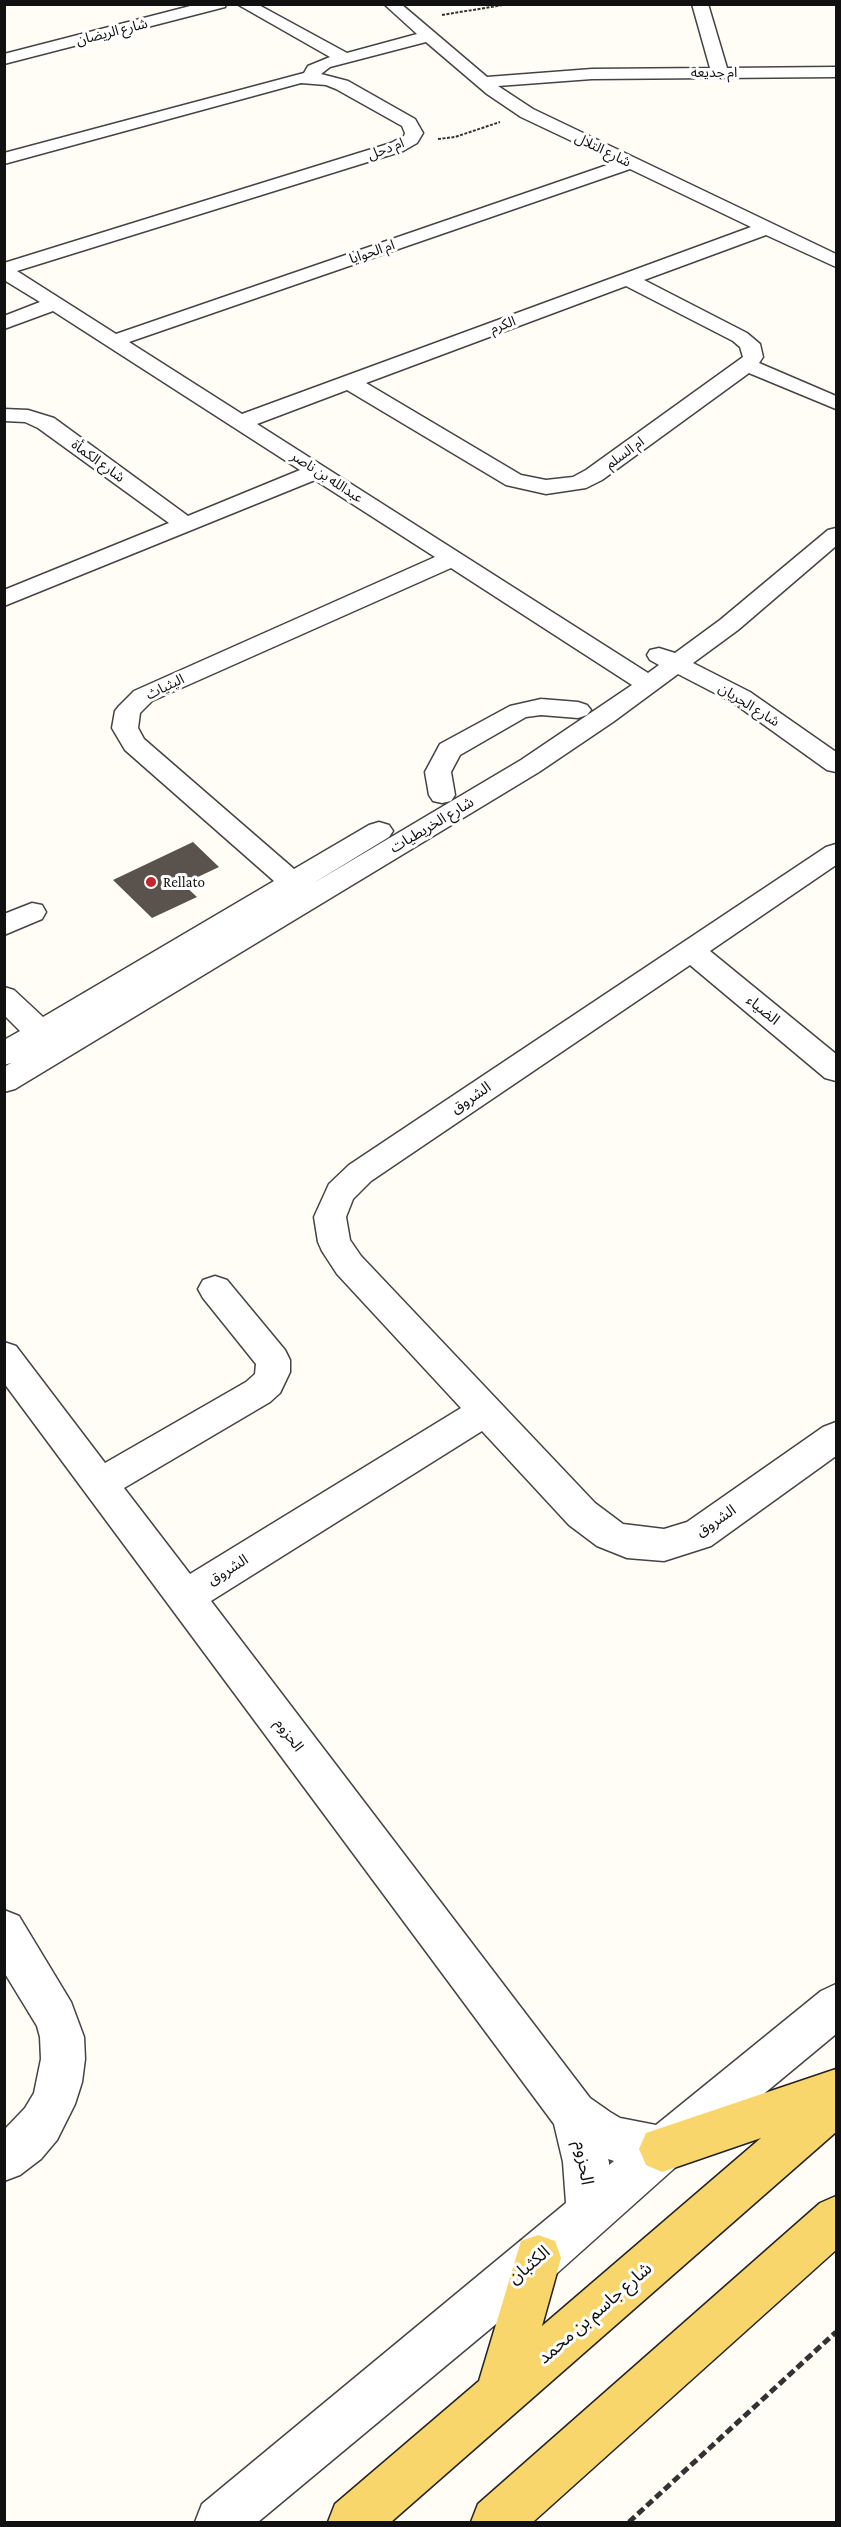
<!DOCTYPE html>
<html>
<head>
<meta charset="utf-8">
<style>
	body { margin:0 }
	#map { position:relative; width:841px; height:2527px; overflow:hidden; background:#fffdf5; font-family:"Crimson Pro",serif }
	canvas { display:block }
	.frame { position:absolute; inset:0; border:6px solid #111; pointer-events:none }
</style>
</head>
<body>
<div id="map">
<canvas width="841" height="2527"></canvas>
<div class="frame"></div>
</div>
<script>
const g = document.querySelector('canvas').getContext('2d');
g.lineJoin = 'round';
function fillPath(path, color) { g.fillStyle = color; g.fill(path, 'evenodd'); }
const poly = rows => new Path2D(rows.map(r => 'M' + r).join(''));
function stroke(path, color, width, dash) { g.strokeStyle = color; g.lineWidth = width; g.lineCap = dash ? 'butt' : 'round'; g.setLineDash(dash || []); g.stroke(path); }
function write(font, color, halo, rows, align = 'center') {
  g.font = font + ' "Crimson Pro","Noto Sans Arabic",serif'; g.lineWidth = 6; g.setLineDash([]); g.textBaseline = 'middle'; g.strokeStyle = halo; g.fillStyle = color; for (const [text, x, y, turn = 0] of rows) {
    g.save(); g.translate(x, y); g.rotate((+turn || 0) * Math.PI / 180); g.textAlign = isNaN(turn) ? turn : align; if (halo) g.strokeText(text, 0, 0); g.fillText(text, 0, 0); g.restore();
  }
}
fillPath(poly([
	[193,842,219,867,183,884,197,897,152,918,113,880]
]), '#5a524d');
const minor = poly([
	[198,4,226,4,225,7,4,64,4,54,198,4],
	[237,4,257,4,347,53,417,34,384,4,401,4,487,77,592,69,710,68,692,4,708,4,727,68,836,67,836,77,592,79,498,86,533,109,836,254,836,267,766,235,644,280,747,333,760,344,763,357,759,363,836,396,836,409,749,373,602,480,586,488,546,494,506,485,347,390,257,424,648,673,659,665,650,660,647,655,650,650,659,648,675,653,720,620,828,530,836,528,836,546,738,630,693,663,750,692,836,752,836,772,827,770,732,702,678,674,613,722,539,772,15,1089,4,1092,4,1067,11,1063,4,1065,4,1040,20,1031,4,1015,4,987,14,990,43,1017,274,881,125,750,112,728,115,711,119,706,134,691,435,557,315,480,4,606,4,590,169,523,38,428,25,422,4,421,4,409,28,410,54,418,188,516,300,470,53,311,4,329,4,316,40,302,4,280,4,263,391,143,404,136,405,133,402,126,336,89,326,85,301,83,4,164,4,153,304,73,308,66,330,57,237,4],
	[426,42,487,94,521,117,616,162,116,334,17,271,403,151,417,143,423,133,415,119,348,81,321,74,330,67,426,42],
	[630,169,751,227,242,414,129,342,630,169],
	[626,286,733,341,740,347,743,357,586,470,573,477,546,480,521,475,366,383,626,286],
	[451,568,632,685,521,760,312,884,389,837,393,831,389,825,379,822,369,825,294,869,144,739,138,728,140,713,152,701,451,568],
	[541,699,578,702,587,705,591,710,587,715,578,718,541,715,526,717,460,755,451,772,455,795,451,801,442,803,433,801,429,795,425,772,440,744,510,706,541,699],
	[836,844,836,865,710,951,836,1054,836,1081,825,1078,690,965,371,1181,353,1199,346,1217,350,1240,361,1256,595,1503,623,1524,664,1529,687,1522,823,1427,836,1422,836,1456,711,1546,664,1561,627,1558,597,1546,569,1525,482,1431,211,1601,590,2098,610,2112,620,2118,656,2125,821,1991,836,1984,836,2034,678,2165,555,2275,258,2522,195,2522,202,2504,566,2203,563,2162,554,2124,4,1383,4,1342,16,1346,105,1463,246,1382,255,1374,256,1364,203,1298,198,1289,203,1280,215,1276,227,1280,285,1350,290,1360,290,1372,280,1393,270,1402,124,1488,190,1574,461,1408,337,1274,322,1251,318,1242,314,1217,329,1184,349,1165,826,847,836,844],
	[608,2159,614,2161,609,2165,609,2162,608,2159],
	[32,903,42,905,46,912,42,919,4,935,4,914,32,903],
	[4,1910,19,1916,71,2002,84,2037,85,2059,82,2082,75,2104,57,2140,41,2159,20,2175,4,2181,4,2130,25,2108,34,2093,41,2059,40,2037,37,2026,4,1972,4,1910]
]);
const major = poly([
	[836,2069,836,2132,391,2522,328,2522,335,2504,479,2381,521,2241,538,2235,555,2241,561,2258,542,2326,761,2138,662,2172,646,2165,639,2149,646,2133,836,2069],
	[836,2196,836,2250,533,2522,471,2522,478,2504,820,2203,836,2196]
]);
stroke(minor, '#444', 3);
stroke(major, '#222', 3);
stroke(poly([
	[442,15,509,4],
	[438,139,455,137,500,122]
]), '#333', 2, [3, 1.5]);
stroke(poly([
	[629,2522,836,2332]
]), '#333', 5, [8, 4]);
fillPath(minor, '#fff');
fillPath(major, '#f9d66b');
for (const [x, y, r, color] of [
	[151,882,6,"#c4262e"]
]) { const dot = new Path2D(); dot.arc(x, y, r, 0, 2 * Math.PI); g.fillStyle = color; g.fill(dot); stroke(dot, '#fff', 2); }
write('14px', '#111', '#fff', [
	["شارع الريضان",112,32,-14],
	["ام جديعة",714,73],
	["ام دحل",386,149,-21],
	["شارع التلال",603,150,26],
	["ام الحوايا",372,252,-19],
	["الكرم",503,325,-20],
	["ام السلم",625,453,-36],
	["شارع الكمأة",98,461,36],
	["عبدالله بن ناصر",327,477,33],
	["اليثياث",165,687,-26],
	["شارع الجريان",749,705,32]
]);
write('15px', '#111', '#fff', [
	["شارع الخريطيات",432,825,-31],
	["الضياء",763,1010,39],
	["الشروق",471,1098,-34],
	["الشروق",716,1521,-34],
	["الشروق",228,1570,-32],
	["الحزوم",289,1735,53]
]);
write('15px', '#111', '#fff', [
	["Rellato",163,882]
], 'left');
write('18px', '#111', '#fff', [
	["الحزوم",584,2163,81],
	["الكثبان",529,2265,-40],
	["شارع جاسم بن محمد",595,2313,-41]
]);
</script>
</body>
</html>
